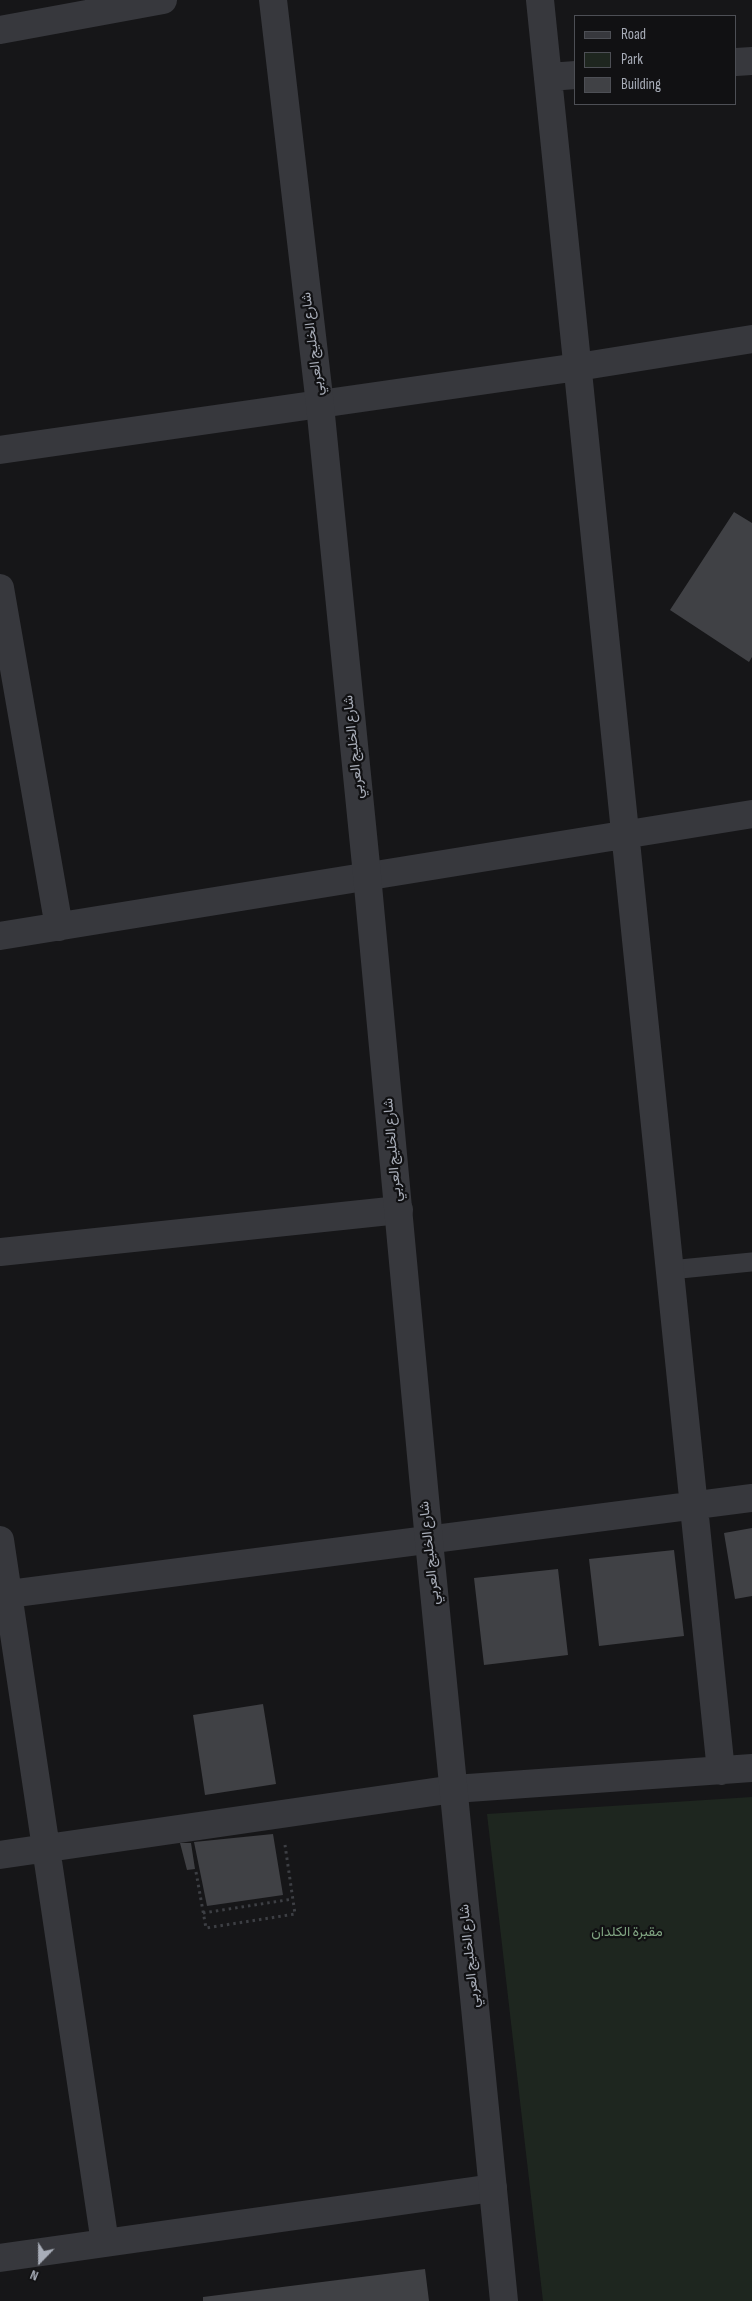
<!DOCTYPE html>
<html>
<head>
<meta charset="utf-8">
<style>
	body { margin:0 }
	#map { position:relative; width:752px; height:2301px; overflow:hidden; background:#161618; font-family:"Sofia Sans Condensed",sans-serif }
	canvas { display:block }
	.legend { position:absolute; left:574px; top:15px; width:162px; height:90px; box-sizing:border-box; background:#111113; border:1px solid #4d4f55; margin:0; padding:6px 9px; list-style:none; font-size:15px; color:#a8adb8 }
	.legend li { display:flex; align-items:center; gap:10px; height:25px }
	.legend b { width:25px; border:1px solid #4d4f55 }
	.north { position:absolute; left:15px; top:2236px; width:50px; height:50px; -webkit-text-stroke:4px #111113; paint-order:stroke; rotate:202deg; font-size:14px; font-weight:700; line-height:20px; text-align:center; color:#a8adb8 }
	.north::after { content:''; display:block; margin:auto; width:18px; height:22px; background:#a8adb8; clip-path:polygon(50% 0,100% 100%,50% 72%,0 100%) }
</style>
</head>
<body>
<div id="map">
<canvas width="752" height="2301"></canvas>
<ul class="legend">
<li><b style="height:6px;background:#37383d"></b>Road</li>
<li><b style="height:14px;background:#1e261f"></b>Park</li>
<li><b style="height:14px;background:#404145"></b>Building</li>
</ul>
<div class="north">N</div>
</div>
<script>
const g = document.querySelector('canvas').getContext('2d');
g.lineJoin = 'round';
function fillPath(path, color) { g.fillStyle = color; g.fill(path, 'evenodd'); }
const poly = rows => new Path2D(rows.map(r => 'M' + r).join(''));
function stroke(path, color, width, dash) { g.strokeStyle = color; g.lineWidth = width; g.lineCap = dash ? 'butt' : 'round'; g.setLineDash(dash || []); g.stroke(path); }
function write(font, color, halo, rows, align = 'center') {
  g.font = font + ' "Sofia Sans Condensed",Vazirmatn,sans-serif'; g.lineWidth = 4.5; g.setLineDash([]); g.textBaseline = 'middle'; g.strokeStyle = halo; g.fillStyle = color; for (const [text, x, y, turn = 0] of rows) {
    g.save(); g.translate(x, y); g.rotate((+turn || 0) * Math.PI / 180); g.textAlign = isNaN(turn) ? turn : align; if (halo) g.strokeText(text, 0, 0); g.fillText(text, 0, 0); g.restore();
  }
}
fillPath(poly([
	[752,1797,752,2301,543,2301,487,1814]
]), '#1e261f');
fillPath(poly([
	[734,512,752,523,752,657,749,662,670,610],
	[752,1528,752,1596,735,1599,724,1533],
	[674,1550,684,1636,599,1646,589,1559],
	[558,1569,568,1655,484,1665,474,1578],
	[263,1704,276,1784,205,1795,193,1715],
	[273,1834,283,1895,207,1906,194,1842],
	[180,1843,191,1843,195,1869,187,1870],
	[425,2269,429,2301,203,2301,203,2297]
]), '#404145');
stroke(poly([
	[196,1872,206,1928,295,1914,285,1845],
	[203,1913,293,1899]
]), '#3d3f44', 3, [2.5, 4]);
stroke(poly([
	[670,1270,752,1262]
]), '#37383d', 19);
stroke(poly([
	[540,0,721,1771],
	[0,30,163,0],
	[736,62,752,61],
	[549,77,576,75],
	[0,450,578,367,752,339],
	[0,588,59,927],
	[0,936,752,814],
	[0,1252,399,1210],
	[0,1540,105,2243],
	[0,1595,752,1498],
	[0,1855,454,1789,752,1768],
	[0,2258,493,2188]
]), '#37383d', 28);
stroke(poly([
	[273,0,320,405,367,875,429,1541,504,2301]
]), '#37383d', 28);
write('14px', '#a8adb8', '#111113', [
	["شارع الخليج العربي",313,344,-97],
	["شارع الخليج العربي",354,747,-96],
	["شارع الخليج العربي",393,1150,-95],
	["شارع الخليج العربي",430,1553,-96],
	["شارع الخليج العربي",470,1956,-96]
]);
write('14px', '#7fa381', '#111113', [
	["مقبرة الكلدان",627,1932]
]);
</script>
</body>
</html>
